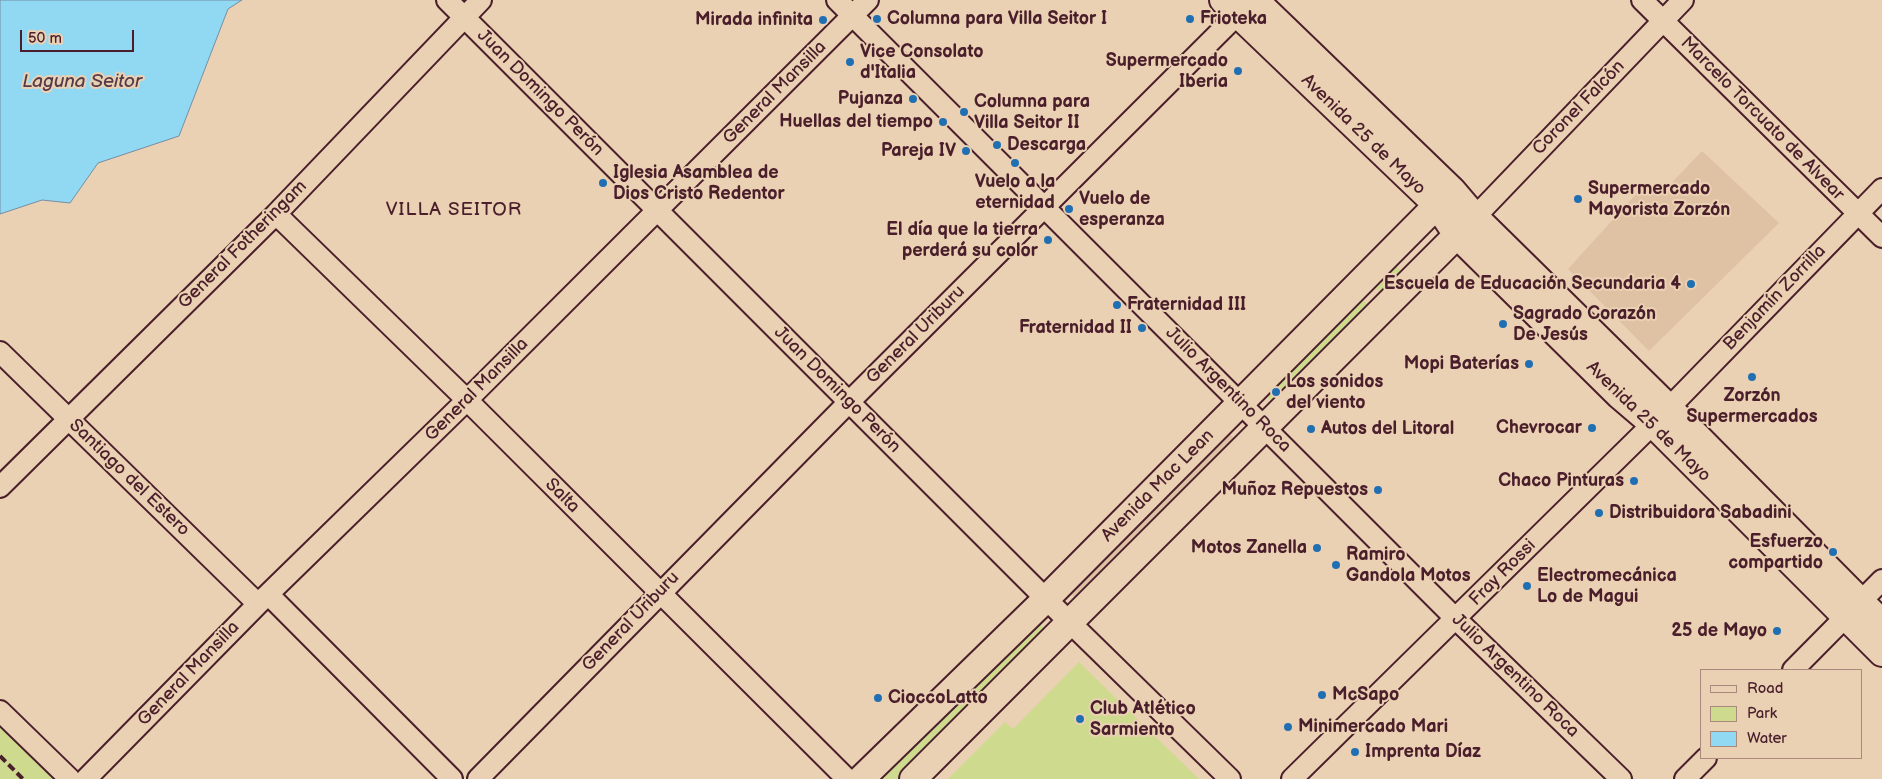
<!DOCTYPE html>
<html>
<head>
<meta charset="utf-8">
<style>
	body { margin:0 }
	#map { position:relative; width:1882px; height:779px; overflow:hidden; background:#ebd1b3; font-family:"Balsamiq Sans",sans-serif }
	canvas { display:block }
	.legend { position:absolute; left:1700px; top:669px; width:162px; height:90px; box-sizing:border-box; background:#ebd1b3; border:1px solid #ab8a7d; margin:0; padding:6px 9px; list-style:none; font-size:15px; color:#4a1f2b }
	.legend li { display:flex; align-items:center; gap:10px; height:25px }
	.legend b { width:25px; border:1px solid #ab8a7d }
	.scale { position:absolute; left:20px; top:30px; width:114px; height:22px; box-sizing:border-box; border:2px solid #4a1f2b; border-top:0; padding-left:6px; font-size:15px; line-height:18px; white-space:nowrap; color:#4a1f2b; -webkit-text-stroke:4px #ebd1b3; paint-order:stroke }
</style>
</head>
<body>
<div id="map">
<canvas width="1882" height="779"></canvas>
<ul class="legend">
<li><b style="height:6px;background:#ebd1b3"></b>Road</li>
<li><b style="height:14px;background:#cedb8e"></b>Park</li>
<li><b style="height:14px;background:#91d8f3"></b>Water</li>
</ul>
<div class="scale">50 m</div>
</div>
<script>
const g = document.querySelector('canvas').getContext('2d');
g.lineJoin = 'round';
function fillPath(path, color) { g.fillStyle = color; g.fill(path, 'evenodd'); }
const poly = rows => new Path2D(rows.map(r => 'M' + r).join(''));
function stroke(path, color, width, dash) { g.strokeStyle = color; g.lineWidth = width; g.lineCap = dash ? 'butt' : 'round'; g.setLineDash(dash || []); g.stroke(path); }
function write(font, color, halo, rows, align = 'center') {
  g.font = font + ' "Balsamiq Sans",sans-serif'; g.lineWidth = 4; g.setLineDash([]); g.textBaseline = 'middle'; g.strokeStyle = halo; g.fillStyle = color; for (const [text, x, y, turn = 0] of rows) {
    g.save(); g.translate(x, y); g.rotate((+turn || 0) * Math.PI / 180); g.textAlign = isNaN(turn) ? turn : align; if (halo) g.strokeText(text, 0, 0); g.fillText(text, 0, 0); g.restore();
  }
}
fillPath(poly([
	[1702,151,1779,223,1649,351,1568,269,1646,183,1660,195],
	[1225,429,1240,444,1080,603,1066,589]
]), '#dfc2a4');
fillPath(poly([
	[1394,265,1401,270,1402,278,1387,292,1379,291,1372,284],
	[1360,297,1368,305,1368,313,1272,402,1265,393],
	[1034,618,1048,632,903,779,883,779,879,776],
	[1079,662,1199,779,948,779,1005,722,1013,729],
	[0,725,54,779,0,779]
]), '#cedb8e');
const water = poly([
	[0,0,242,0,228,9,179,136,98,163,70,203,42,200,0,214,0,0]
]);
fillPath(water, '#91d8f3');
stroke(water, '#758ea3', 1);
const minor = poly([
	[447,0,1046,599,1230,779],
	[837,0,1456,619,1621,779],
	[1642,0,1882,237],
	[276,214,467,400,847,779],
	[1475,217,1683,0],
	[0,352,258,604],
	[0,487,276,214,481,0],
	[269,595,452,779],
	[1793,670,1882,580],
	[0,711,70,779],
	[86,779,258,604,467,400,868,0],
	[478,779,849,402,1248,4],
	[1292,779,1669,408,1882,189],
	[1685,779,1706,758]
]);
const major = poly([
	[1223,0,1437,205,1457,235,1619,395,1653,424,1882,653],
	[1255,0,1452,190,1475,217,1669,408,1882,623],
	[861,779,1046,599,1449,193],
	[913,779,1469,223]
]);
stroke(minor, '#4a1f2b', 24);
stroke(major, '#4a1f2b', 30);
stroke(minor, '#ebd1b3', 20);
stroke(major, '#ebd1b3', 26);
stroke(poly([
	[0,756,23,779]
]), '#4a1f2b', 4, [8, 4]);
for (const [x, y, r, color] of [
	[877,19,5,"#1f6fb2"],
	[1190,19,5,"#1f6fb2"],
	[823,20,5,"#1f6fb2"],
	[850,62,5,"#1f6fb2"],
	[1238,71,5,"#1f6fb2"],
	[913,99,5,"#1f6fb2"],
	[964,112,5,"#1f6fb2"],
	[943,122,5,"#1f6fb2"],
	[997,145,5,"#1f6fb2"],
	[966,151,5,"#1f6fb2"],
	[1015,163,5,"#1f6fb2"],
	[603,183,5,"#1f6fb2"],
	[1578,199,5,"#1f6fb2"],
	[1069,209,5,"#1f6fb2"],
	[1048,240,5,"#1f6fb2"],
	[1691,284,5,"#1f6fb2"],
	[1117,305,5,"#1f6fb2"],
	[1503,324,5,"#1f6fb2"],
	[1142,328,5,"#1f6fb2"],
	[1529,364,5,"#1f6fb2"],
	[1752,377,5,"#1f6fb2"],
	[1276,392,5,"#1f6fb2"],
	[1592,428,5,"#1f6fb2"],
	[1311,429,5,"#1f6fb2"],
	[1634,481,5,"#1f6fb2"],
	[1378,490,5,"#1f6fb2"],
	[1599,513,5,"#1f6fb2"],
	[1317,548,5,"#1f6fb2"],
	[1833,552,5,"#1f6fb2"],
	[1336,565,5,"#1f6fb2"],
	[1527,586,5,"#1f6fb2"],
	[1777,631,5,"#1f6fb2"],
	[1322,695,5,"#1f6fb2"],
	[878,698,5,"#1f6fb2"],
	[1080,719,5,"#1f6fb2"],
	[1288,727,5,"#1f6fb2"],
	[1355,752,5,"#1f6fb2"]
]) { const dot = new Path2D(); dot.arc(x, y, r, 0, 2 * Math.PI); g.fillStyle = color; g.fill(dot); stroke(dot, '#ebd1b3', 2); }
write('bold 18px', '#4a1f2b', '#ebd1b3', [
	["Columna para Villa Seitor I",887,19],
	["Frioteka",1200,19],
	["Mirada infinita",813,20,"right"],
	["Vice Consolato",860,52],
	["d'Italia",860,73],
	["Supermercado",1228,61,"right"],
	["Iberia",1228,82,"right"],
	["Pujanza",903,99,"right"],
	["Columna para",974,102],
	["Villa Seitor II",974,123],
	["Huellas del tiempo",933,122,"right"],
	["Descarga",1007,145],
	["Pareja IV",956,151,"right"],
	["Iglesia Asamblea de",613,173],
	["Dios Cristo Redentor",613,194],
	["Vuelo a la",1015,182,"center"],
	["eternidad",1015,203,"center"],
	["Supermercado",1588,189],
	["Mayorista Zorzón",1588,210],
	["Vuelo de",1079,199],
	["esperanza",1079,220],
	["El día que la tierra",1038,230,"right"],
	["perderá su color",1038,251,"right"],
	["Escuela de Educación Secundaria 4",1681,284,"right"],
	["Fraternidad III",1127,305],
	["Sagrado Corazón",1513,314],
	["De Jesús",1513,335],
	["Fraternidad II",1132,328,"right"],
	["Mopi Baterías",1519,364,"right"],
	["Los sonidos",1286,382],
	["del viento",1286,403],
	["Zorzón",1752,396,"center"],
	["Supermercados",1752,417,"center"],
	["Chevrocar",1582,428,"right"],
	["Autos del Litoral",1321,429],
	["Chaco Pinturas",1624,481,"right"],
	["Muñoz Repuestos",1368,490,"right"],
	["Distribuidora Sabadini",1609,513],
	["Esfuerzo",1823,542,"right"],
	["compartido",1823,563,"right"],
	["Motos Zanella",1307,548,"right"],
	["Ramiro",1346,555],
	["Gandola Motos",1346,576],
	["Electromecánica",1537,576],
	["Lo de Magui",1537,597],
	["25 de Mayo",1767,631,"right"],
	["McSapo",1332,695],
	["CioccoLatto",888,698],
	["Club Atlético",1090,709],
	["Sarmiento",1090,730],
	["Minimercado Mari",1298,727],
	["Imprenta Díaz",1365,752]
], 'left');
write('18px', '#4a1f2b', '#ebd1b3', [
	["Juan Domingo Perón",540,93,45],
	["General Mansilla",775,93,-45],
	["Coronel Falcón",1579,108,-46],
	["Marcelo Torcuato de Alvear",1762,119,45],
	["Avenida 25 de Mayo",1363,135,44],
	["General Fotheringam",243,245,-45],
	["Benjamín Zorrilla",1775,298,-46],
	["General Uriburu",916,335,-45],
	["General Mansilla",477,390,-45],
	["Juan Domingo Perón",837,390,45],
	["Julio Argentino Roca",1228,390,45],
	["Avenida 25 de Mayo",1648,422,44],
	["Santiago del Estero",129,478,44],
	["Avenida Mac Lean",1158,486,-45],
	["Salta",562,496,45],
	["Fray Rossi",1503,573,-45],
	["General Uriburu",631,622,-46],
	["General Mansilla",189,674,-46],
	["Julio Argentino Roca",1515,676,44]
]);
write('italic 19px', '#553b49', '#ebd1b3', [
	["Laguna Seitor",82,82]
]);
g.letterSpacing = '1px';
write('19px', '#4a1f2b', '#ebd1b3', [
	["VILLA SEITOR",454,210]
]);
g.letterSpacing = '0px';
</script>
</body>
</html>
